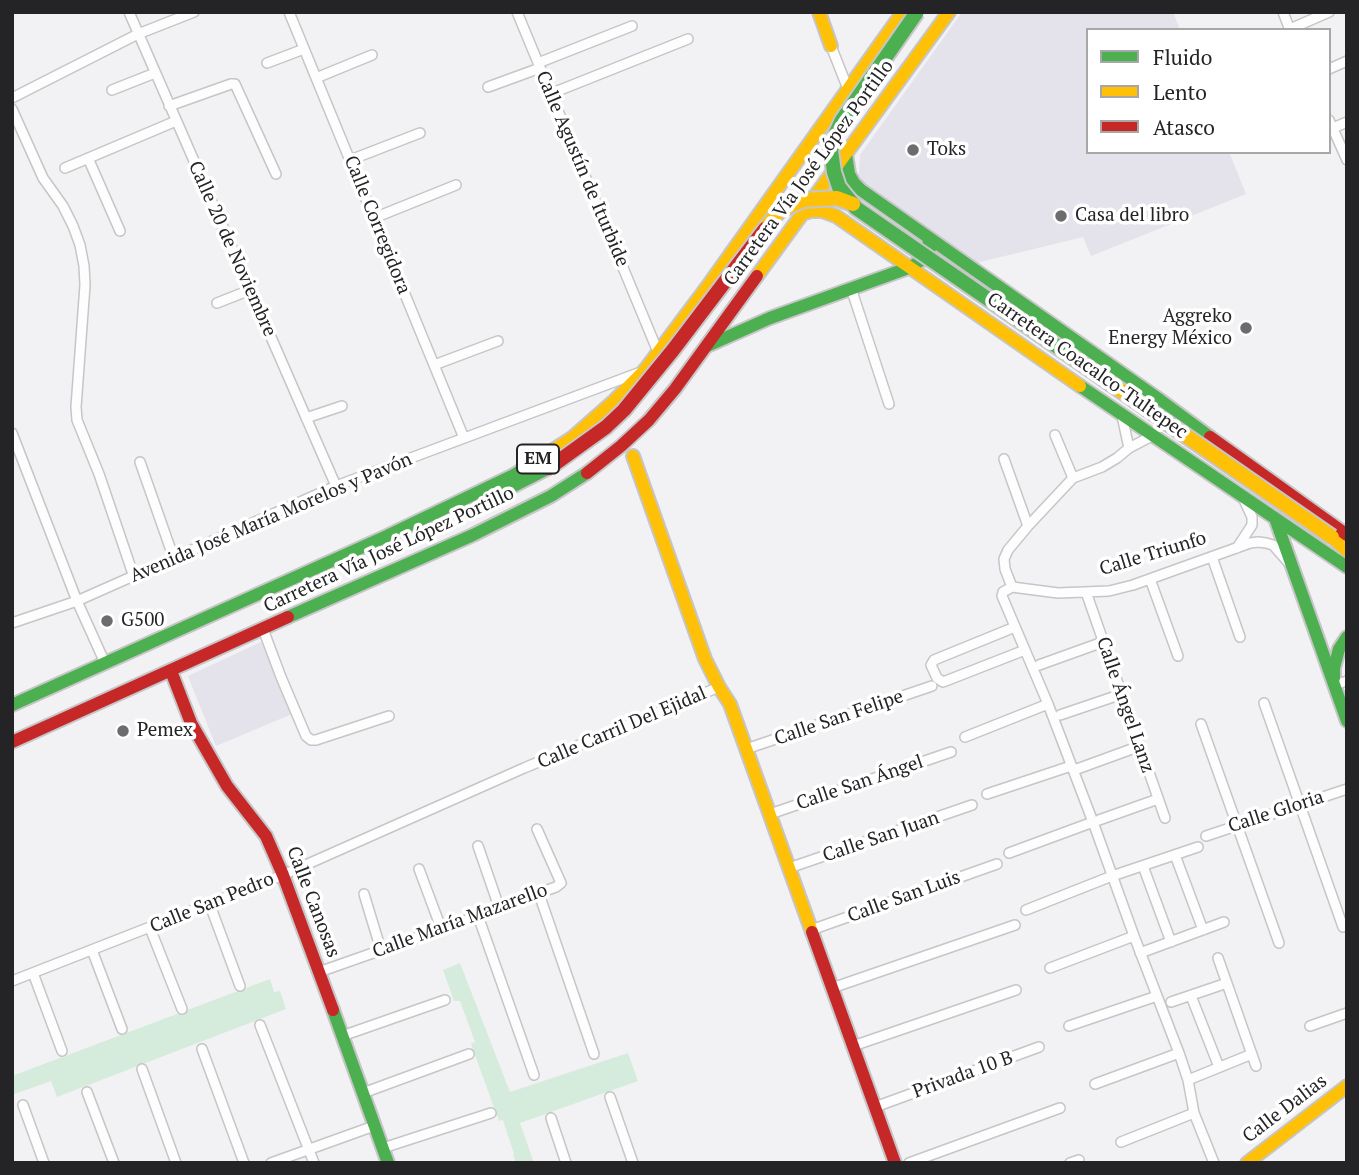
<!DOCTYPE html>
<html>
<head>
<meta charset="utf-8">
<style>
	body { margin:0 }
	#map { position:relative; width:1359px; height:1175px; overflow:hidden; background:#f2f1f3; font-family:"PT Serif",serif }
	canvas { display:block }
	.frame { position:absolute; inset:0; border:14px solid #242325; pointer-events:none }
	.legend { position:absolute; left:1086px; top:28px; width:245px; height:126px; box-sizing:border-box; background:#fff; border:2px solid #a7a7a8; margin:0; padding:9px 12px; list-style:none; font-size:21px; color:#242325 }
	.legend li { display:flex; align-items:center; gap:14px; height:35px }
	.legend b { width:35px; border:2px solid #a7a7a8 }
</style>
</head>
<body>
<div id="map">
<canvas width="1359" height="1175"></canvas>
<div class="frame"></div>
<ul class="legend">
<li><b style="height:9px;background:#4caf50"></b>Fluido</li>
<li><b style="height:9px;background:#ffc107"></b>Lento</li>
<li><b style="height:9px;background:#c62828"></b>Atasco</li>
</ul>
</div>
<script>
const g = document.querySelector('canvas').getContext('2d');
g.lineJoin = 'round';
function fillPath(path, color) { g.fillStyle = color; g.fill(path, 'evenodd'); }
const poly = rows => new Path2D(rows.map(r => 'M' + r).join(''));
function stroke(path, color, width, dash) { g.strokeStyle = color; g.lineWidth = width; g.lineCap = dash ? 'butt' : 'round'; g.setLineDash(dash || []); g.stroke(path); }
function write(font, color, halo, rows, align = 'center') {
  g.font = font + ' "PT Serif",serif'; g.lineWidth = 7; g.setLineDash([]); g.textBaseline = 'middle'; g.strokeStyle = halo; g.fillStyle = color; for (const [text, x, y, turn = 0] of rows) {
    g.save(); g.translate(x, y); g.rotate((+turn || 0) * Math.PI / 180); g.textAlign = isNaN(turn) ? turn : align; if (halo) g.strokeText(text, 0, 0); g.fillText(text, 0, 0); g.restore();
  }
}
fillPath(poly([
	[962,12,1173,12,1180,30,1088,30,1088,152,1229,152,1246,194,1091,256,1083,237,976,263,867,192,859,175,860,155],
	[261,642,292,714,216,746,188,676]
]), '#e4e2ea');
fillPath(poly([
	[460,963,510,1092,628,1053,638,1081,520,1123,534,1163,516,1163,513,1155,514,1154,503,1120,499,1121,471,1044,475,1042,460,1001,454,1001,443,970],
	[270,979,274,992,280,991,286,1009,57,1097,51,1081,12,1095,12,1076]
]), '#d5ecdc');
const street = poly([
	[129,12,336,486],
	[289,12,464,438],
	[517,12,658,352],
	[1283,12,1290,30],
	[1290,29,1329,12],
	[831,46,848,89],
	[267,63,304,49],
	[538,63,632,26],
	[1329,69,1347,61],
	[316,78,372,55],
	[488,87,540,68],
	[112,90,155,73],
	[550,94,688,39],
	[12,98,138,34,194,12],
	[169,106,231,84,235,84,276,174],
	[12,109,43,178,63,206,73,226,80,245,84,266,85,285,76,407,77,420,99,474,134,577],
	[1329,120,1347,160],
	[1333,128,1347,122],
	[88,158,120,231],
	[350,160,420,133],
	[65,168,176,121],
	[374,218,456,185],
	[851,288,889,404],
	[217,303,250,290],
	[434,365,498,341],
	[1122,416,1129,448],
	[306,418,342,406],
	[12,433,77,601,105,663],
	[1055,435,1073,478],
	[1004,459,1028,526],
	[140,462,174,559],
	[1237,548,1252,525,1252,517,1245,502],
	[1212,557,1240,637],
	[1150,579,1178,656],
	[1012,587,1003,592,1002,596,1048,704,1093,822,1134,936,1179,1053,1188,1080,1194,1113,1214,1163],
	[1012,587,1058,593,1109,591,1133,585,1250,543,1258,542,1266,543,1273,545,1288,562],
	[1012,587,1005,569,1004,559,1008,550,1028,526,1073,478,1102,467,1117,458,1129,448,1152,436],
	[1086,592,1165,818],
	[12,623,77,601,336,486,638,373],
	[1015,627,934,660,931,665,937,678,943,682,1025,650],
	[263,629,281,677,306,736,311,740,316,740,389,716],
	[1039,665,1103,642],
	[1334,685,1347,681],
	[1264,703,1343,927],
	[1060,715,1122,694],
	[1201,724,1279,943],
	[965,737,1048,704],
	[746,749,932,686],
	[1077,769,1140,746],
	[987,794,1071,766],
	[770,814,951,752],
	[1099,820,1158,799],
	[1206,836,1347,789],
	[478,846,499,907],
	[1009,853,1093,822],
	[1175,855,1203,930],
	[1143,866,1171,942],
	[789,868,972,805],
	[419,869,441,928],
	[364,894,381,950],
	[539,894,594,1054],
	[210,905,240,986],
	[1026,910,1112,876,1198,847],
	[478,916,534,1075],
	[150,928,182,1009],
	[811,930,997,864],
	[92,950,122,1029],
	[1140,953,1224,922],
	[1218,958,1256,1066],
	[1050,968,1134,936],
	[319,972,478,916,499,907,556,887,561,883,537,829],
	[33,973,62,1051],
	[12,981,283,875,524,768,719,687],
	[832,988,1015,925],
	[1191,996,1219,1067],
	[1171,1002,1227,983],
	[260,1025,314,1163],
	[1069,1026,1157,996],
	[1310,1026,1347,1013],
	[342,1036,445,1000],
	[853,1046,1016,990],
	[202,1049,244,1163],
	[142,1069,176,1163],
	[1188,1080,1252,1054],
	[1095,1084,1179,1053],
	[87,1092,114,1163],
	[363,1093,469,1054],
	[610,1097,633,1163],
	[23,1105,44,1163],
	[875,1107,1039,1047],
	[551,1118,566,1163],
	[1121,1142,1194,1113],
	[383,1148,491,1113],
	[271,1163,374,1126],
	[909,1163,1060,1108],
	[1070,1163,1079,1160]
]);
const fast = poly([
	[846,154,849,174,854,183,861,190,1160,400,1210,437],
	[707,346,770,318,911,267,926,257,930,248,928,238],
	[1080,386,1347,567],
	[504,491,549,468],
	[1275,518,1347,721],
	[288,617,473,535,551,496,587,473],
	[1334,678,1334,668,1339,649,1347,637],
	[12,705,387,536,512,476,536,461],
	[333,1010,388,1163]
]);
const slow = poly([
	[819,12,831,46],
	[802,214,811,211,822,211,836,216,1080,386],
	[757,276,949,12],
	[633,456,705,659,719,687,730,704,812,932],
	[536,461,572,438,614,401,644,371,710,283,903,12],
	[1332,537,1347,551],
	[1247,1163,1347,1086]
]);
const jam = poly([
	[1210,437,1347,535],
	[587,473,621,446,649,420,675,389,757,276],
	[171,671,191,723,227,786,266,836,283,875,333,1010],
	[12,742,288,617],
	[812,932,895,1163]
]);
stroke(street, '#c6c5c7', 12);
stroke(fast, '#c6c5c7', 16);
stroke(slow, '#c6c5c7', 16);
stroke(jam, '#c6c5c7', 16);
stroke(street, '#fdfdfd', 9);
stroke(fast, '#4caf50', 12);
stroke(slow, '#ffc107', 12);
stroke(jam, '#c62828', 12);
const fastBridge = poly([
	[917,12,842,120,836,133,831,151,834,172,839,187,856,208,1094,372]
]);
const slowBridge = poly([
	[765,229,779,211,803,200,837,198,853,204],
	[1094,372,1332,537]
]);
const jamBridge = poly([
	[549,468,606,427,624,410,673,350,765,229]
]);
stroke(fastBridge, '#c6c5c7', 18, []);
stroke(slowBridge, '#c6c5c7', 18, []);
stroke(jamBridge, '#c6c5c7', 18, []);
stroke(fastBridge, '#4caf50', 14);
stroke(slowBridge, '#ffc107', 14);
stroke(jamBridge, '#c62828', 14);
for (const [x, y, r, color] of [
	[913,150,7,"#6c6b6d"],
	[1061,216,7,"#6c6b6d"],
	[1246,328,7,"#6c6b6d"],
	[107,621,7,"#6c6b6d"],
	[123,731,7,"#6c6b6d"]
]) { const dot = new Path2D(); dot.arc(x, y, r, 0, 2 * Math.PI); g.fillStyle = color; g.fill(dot); stroke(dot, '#fff', 2.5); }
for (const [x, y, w] of [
	[538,459,42]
]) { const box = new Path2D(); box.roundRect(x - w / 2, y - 14.5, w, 29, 5); g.fillStyle = '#fff'; g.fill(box); stroke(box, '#242325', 2); }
write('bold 18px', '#242325', null, [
	["EM",538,459]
]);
write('19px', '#242325', '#fff', [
	["Toks",927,150],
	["Casa del libro",1075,216],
	["Aggreko",1232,317,"right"],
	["Energy México",1232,339,"right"],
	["G500",121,621],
	["Pemex",137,731]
], 'left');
write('19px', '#242325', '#fff', [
	["Calle Agustín de Iturbide",582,169,67],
	["Carretera Vía José López Portillo",809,173,-54],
	["Calle Corregidora",377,225,68],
	["Calle 20 de Noviembre",232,249,66],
	["Carretera Coacalco-Tultepec",1087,366,35],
	["Avenida José María Morelos y Pavón",271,518,-23],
	["Carretera Vía José López Portillo",389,550,-25],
	["Calle Triunfo",1153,554,-17],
	["Calle Ángel Lanz",1125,705,71],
	["Calle San Felipe",839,718,-19],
	["Calle Carril Del Ejidal",622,728,-23],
	["Calle San Ángel",860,783,-19],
	["Calle Gloria",1276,812,-18],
	["Calle San Juan",881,837,-19],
	["Calle San Luis",904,897,-20],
	["Calle Canosas",313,902,69],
	["Calle San Pedro",212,903,-22],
	["Calle María Mazarello",460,921,-20],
	["Privada 10 B",963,1075,-20],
	["Calle Dalias",1285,1109,-37]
]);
</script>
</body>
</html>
